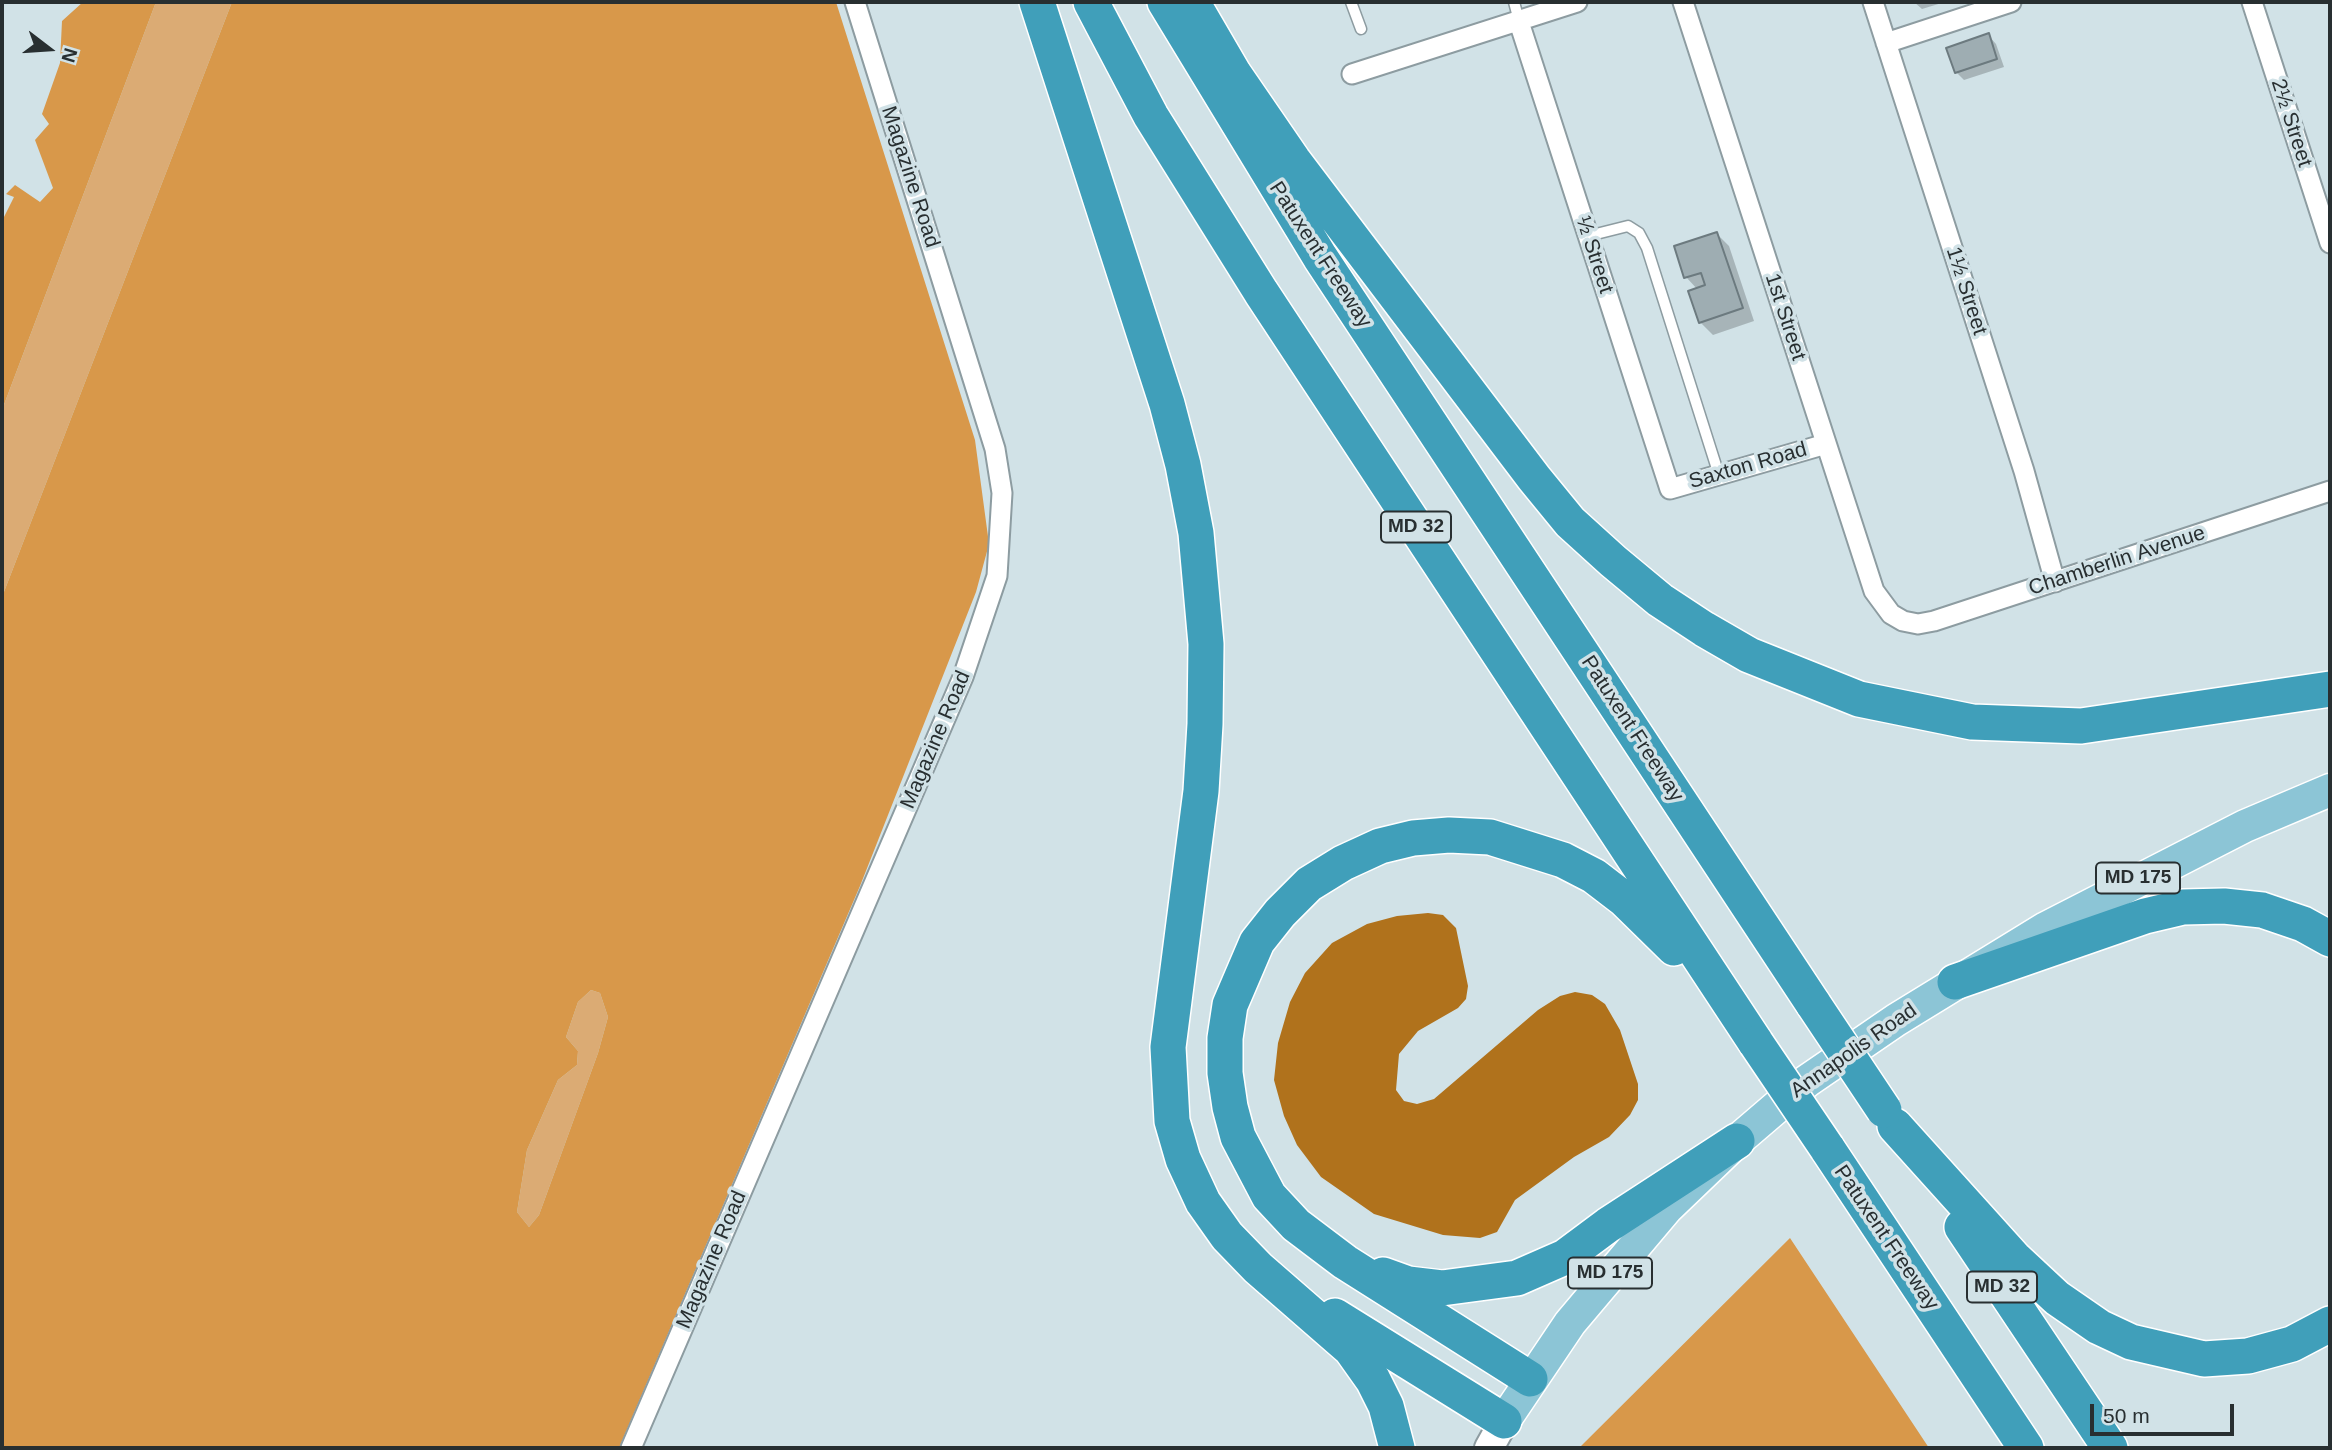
<!DOCTYPE html>
<html>
<head>
<meta charset="utf-8">
<style>
	body { margin:0 }
	#map { position:relative; width:2332px; height:1450px; overflow:hidden; background:#d1e2e7; font-family:Helvetica,sans-serif }
	canvas { display:block }
	.frame { position:absolute; inset:0; border:4px solid #282f31; pointer-events:none }
	.north { position:absolute; left:14px; top:14px; width:70px; height:70px; -webkit-text-stroke:5px #d1e2e7; paint-order:stroke; rotate:107deg; font-size:19px; font-weight:700; line-height:28px; text-align:center; color:#282f31 }
	.north::after { content:''; display:block; margin:auto; width:24px; height:32px; background:#282f31; clip-path:polygon(50% 0,100% 100%,50% 72%,0 100%) }
	.scale { position:absolute; left:2090px; top:1404px; width:144px; height:32px; box-sizing:border-box; border:4px solid #282f31; border-top:0; padding-left:9px; font-size:21px; line-height:24px; white-space:nowrap; color:#282f31; -webkit-text-stroke:5px #d1e2e7; paint-order:stroke }
</style>
</head>
<body>
<div id="map">
<canvas width="2332" height="1450"></canvas>
<div class="frame"></div>
<div class="north">N</div>
<div class="scale">50 m</div>
</div>
<script>
const g = document.querySelector('canvas').getContext('2d');
g.lineJoin = 'round';
function fillPath(path, color) { g.fillStyle = color; g.fill(path, 'evenodd'); }
const poly = rows => new Path2D(rows.map(r => 'M' + r).join(''));
function stroke(path, color, width, dash) { g.strokeStyle = color; g.lineWidth = width; g.lineCap = dash ? 'butt' : 'round'; g.setLineDash(dash || []); g.stroke(path); }
function write(font, color, halo, rows, align = 'center') {
  g.font = font + ' Helvetica,sans-serif'; g.lineWidth = 7; g.setLineDash([]); g.textBaseline = 'middle'; g.strokeStyle = halo; g.fillStyle = color; for (const [text, x, y, turn = 0] of rows) {
    g.save(); g.translate(x, y); g.rotate((+turn || 0) * Math.PI / 180); g.textAlign = isNaN(turn) ? turn : align; if (halo) g.strokeText(text, 0, 0); g.fillText(text, 0, 0); g.restore();
  }
}
fillPath(poly([
	[156,2,232,2,2,597,2,410],
	[591,990,600,993,608,1017,598,1053,539,1215,529,1227,517,1212,527,1150,558,1080,577,1065,578,1051,566,1037,578,1002]
]), '#dbab74');
fillPath(poly([
	[83,2,156,2,2,410,2,221,14,197,6,194,15,185,40,202,53,188,35,140,49,124,42,114,60,63,62,21],
	[232,2,836,2,975,440,989,544,976,592,860,886,619,1448,2,1448,2,597],
	[591,990,600,993,608,1017,598,1053,539,1215,529,1227,517,1212,527,1150,558,1080,577,1065,578,1051,566,1037,578,1002],
	[1790,1238,1929,1448,1579,1448]
]), '#d8984a');
fillPath(poly([
	[1428,913,1443,915,1456,928,1468,986,1466,999,1458,1008,1418,1031,1399,1054,1396,1090,1404,1101,1417,1104,1434,1099,1538,1010,1560,996,1575,992,1592,995,1605,1004,1620,1030,1638,1084,1638,1100,1630,1115,1609,1137,1574,1157,1515,1200,1497,1232,1480,1238,1443,1235,1374,1214,1321,1177,1297,1145,1284,1116,1274,1080,1278,1043,1290,1002,1305,973,1332,943,1367,924,1397,916]
]), '#b0721c');
fillPath(poly([
	[1914,2,1945,2,1922,9],
	[1988,35,1996,44,2004,67,1964,80,1956,72],
	[1717,234,1729,246,1754,321,1713,335,1700,322,1698,290,1686,277]
]), '#0003');
const building = poly([
	[1989,33,1997,59,1955,73,1946,48,1989,33],
	[1717,232,1743,308,1699,323,1688,291,1705,285,1701,273,1684,278,1674,246,1717,232]
]);
fillPath(building, '#9eadb2');
stroke(building, '#6c7a7f', 2);
const lane = poly([
	[1351,2,1361,29],
	[1514,2,1519,21],
	[1588,236,1628,226,1639,233,1647,248,1719,475]
]);
const street = poly([
	[1683,2,1874,591,1891,614,1903,621,1918,624,1934,621,2330,491],
	[1873,2,2024,471,2055,582],
	[2252,2,2330,243],
	[1519,22,1670,489,1826,444],
	[1886,43,2011,2],
	[1352,74,1577,2],
	[631,1448,963,677,997,576,1002,493,995,449,855,2]
]);
const secondary = poly([
	[1489,1448,1504,1421]
]);
const primary = poly([
	[1504,1421,1570,1323,1667,1208,1737,1141,1807,1081,1896,1020,2046,928,2245,826,2330,790]
]);
const highway = poly([
	[1037,2,1167,404,1183,465,1196,533,1206,644,1205,724,1201,791,1168,1047,1172,1121,1183,1159,1203,1202,1227,1236,1258,1268,1351,1349,1373,1380,1386,1406,1397,1448],
	[1091,2,1151,116,1261,292,1756,1043],
	[1165,2,1320,257,1814,1005],
	[1192,2,1234,74,1293,160,1534,478,1570,522,1613,561,1660,600,1704,629,1749,655,1859,699,1972,722,2081,726,2330,689],
	[1955,982,2145,916,2183,907,2224,906,2262,910,2303,924,2330,939],
	[1895,1126,2014,1258,2057,1298,2099,1327,2131,1342,2204,1359,2248,1356,2292,1344,2330,1324],
	[1827,1148,2026,1448],
	[1962,1227,2110,1448],
	[1383,1275,1408,1284,1442,1288,1517,1278,1565,1257,1608,1225,1737,1141],
	[1335,1316,1504,1421],
	[1530,1379,1345,1262,1296,1225,1269,1196,1238,1137,1230,1107,1225,1073,1225,1038,1230,1005,1257,942,1280,913,1309,884,1343,863,1380,846,1413,838,1449,835,1490,837,1563,860,1594,876,1624,899,1674,948]
]);
stroke(lane, '#8d9ca1', 13);
stroke(street, '#8d9ca1', 23);
stroke(secondary, '#8d9ca1', 32);
stroke(primary, '#fff', 35);
stroke(highway, '#fff', 38);
stroke(lane, '#fff', 10);
stroke(street, '#fff', 19);
stroke(secondary, '#fff', 28);
stroke(primary, '#8cc5d6', 32);
stroke(highway, '#409fba', 35);
const highwayBridge = poly([
	[1814,1005,1884,1110],
	[1756,1043,1827,1148]
]);
stroke(highwayBridge, '#fff', 38, []);
stroke(highwayBridge, '#409fba', 35);
for (const [x, y, w] of [
	[1416,527,70],
	[2138,878,84],
	[1610,1273,84],
	[2002,1287,70]
]) { const box = new Path2D(); box.roundRect(x - w / 2, y - 15.5, w, 31, 5); g.fillStyle = '#d1e2e7'; g.fill(box); stroke(box, '#282f31', 2); }
write('bold 19px', '#282f31', null, [
	["MD 32",1416,527],
	["MD 175",2138,878],
	["MD 175",1610,1273],
	["MD 32",2002,1287]
]);
write('21px', '#282f31', '#d1e2e7', [
	["2½ Street",2291,123,72],
	["Magazine Road",910,177,72],
	["Patuxent Freeway",1320,255,57],
	["½ Street",1594,255,72],
	["1½ Street",1966,291,72],
	["1st Street",1785,317,72],
	["Saxton Road",1748,466,-16],
	["Chamberlin Avenue",2117,561,-18],
	["Patuxent Freeway",1632,729,57],
	["Magazine Road",936,740,-67],
	["Annapolis Road",1854,1051,-35],
	["Patuxent Freeway",1886,1238,56],
	["Magazine Road",712,1260,-67]
]);
</script>
</body>
</html>
